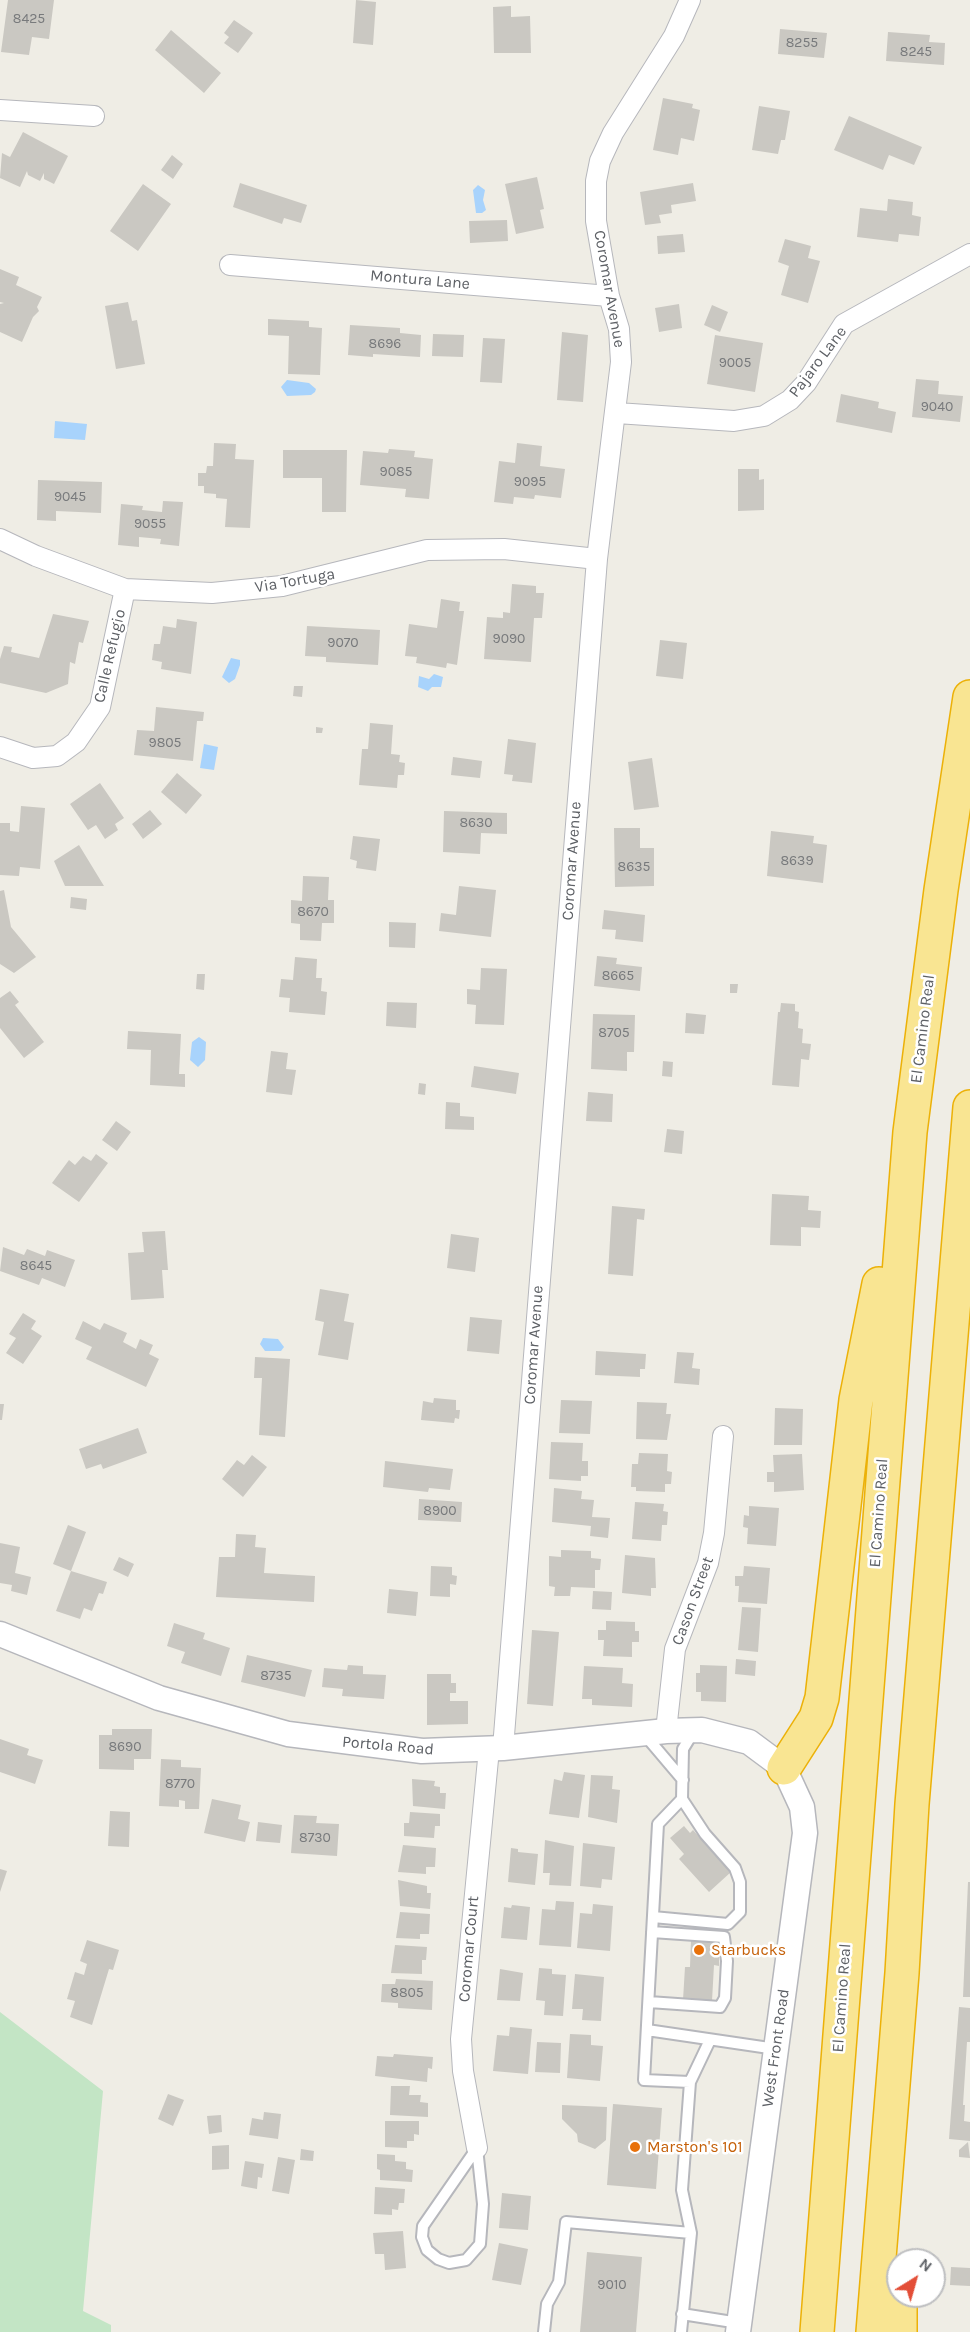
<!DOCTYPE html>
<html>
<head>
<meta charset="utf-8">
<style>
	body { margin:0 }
	#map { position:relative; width:970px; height:2332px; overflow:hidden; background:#efede5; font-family:Karla,sans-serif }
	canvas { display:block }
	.north { position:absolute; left:886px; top:2248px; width:60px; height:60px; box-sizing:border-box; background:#fff; border:2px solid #bebfc1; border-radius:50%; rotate:37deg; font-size:16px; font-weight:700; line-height:24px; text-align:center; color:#5d6065 }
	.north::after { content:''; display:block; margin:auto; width:21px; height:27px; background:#e34e37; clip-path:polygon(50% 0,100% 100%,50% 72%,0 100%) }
</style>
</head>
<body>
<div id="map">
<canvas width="970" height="2332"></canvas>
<div class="north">N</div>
</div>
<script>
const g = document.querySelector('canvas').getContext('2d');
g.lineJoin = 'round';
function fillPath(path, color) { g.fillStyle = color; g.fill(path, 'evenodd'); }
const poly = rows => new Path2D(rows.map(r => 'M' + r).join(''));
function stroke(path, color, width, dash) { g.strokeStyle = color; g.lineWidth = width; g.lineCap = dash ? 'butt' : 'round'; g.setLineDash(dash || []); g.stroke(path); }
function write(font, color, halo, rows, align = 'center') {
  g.font = font + ' Karla,sans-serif'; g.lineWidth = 5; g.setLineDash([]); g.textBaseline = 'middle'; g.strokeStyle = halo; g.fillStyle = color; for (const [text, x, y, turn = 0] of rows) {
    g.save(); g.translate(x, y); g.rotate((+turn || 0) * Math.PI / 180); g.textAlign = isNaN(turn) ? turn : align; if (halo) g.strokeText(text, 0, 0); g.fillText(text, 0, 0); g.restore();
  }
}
fillPath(poly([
	[0,2012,103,2091,83,2311,111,2325,111,2332,0,2332]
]), '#c3e5c5');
fillPath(poly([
	[478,185,485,190,483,200,486,210,482,213,476,213,473,190],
	[287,380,309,383,316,389,315,392,311,395,287,396,281,387],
	[55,421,87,424,85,440,54,438],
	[231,658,240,660,240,665,235,679,229,683,222,677],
	[434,674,443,677,441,687,432,687,428,691,418,687,419,676,429,679],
	[204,744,218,747,214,770,200,768],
	[199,1037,206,1042,205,1060,198,1067,190,1060,192,1042],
	[263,1338,278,1339,284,1347,281,1351,265,1351,260,1344]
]), '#a8d3fc');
fillPath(poly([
	[8,0,54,0,49,39,32,37,29,55,1,52],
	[356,0,376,2,373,45,353,43],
	[511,6,511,17,530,16,531,53,494,53,493,7],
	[234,20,253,33,238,53,224,43,229,37,224,33],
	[780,29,827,33,824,58,778,54],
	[171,30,221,73,204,93,155,50],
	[888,32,930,35,929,42,945,43,944,65,886,61],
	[663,98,693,104,692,108,700,110,694,141,681,138,678,155,653,150],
	[759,106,790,111,785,140,781,140,778,154,752,150],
	[849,116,922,147,914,165,889,155,883,170,834,150],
	[23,132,68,156,54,184,44,179,44,173,40,181,28,175,27,171,20,187,0,178,2,153,10,157],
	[172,155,183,164,173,179,161,170],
	[537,177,544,209,540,210,544,228,516,234,505,184],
	[240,183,307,205,301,223,284,218,282,224,233,207],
	[693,183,696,201,671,205,672,213,659,215,661,223,645,225,640,192],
	[143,184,171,204,138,251,110,231],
	[888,199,913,202,912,215,921,217,919,236,899,234,898,242,857,237,860,208,887,211],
	[507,220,508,241,470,243,469,221],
	[683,234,685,252,658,254,657,236],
	[785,239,811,246,808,258,820,261,808,303,781,295,789,266,778,262],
	[0,269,19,277,16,285,42,297,37,307,39,311,33,317,22,342,0,332,0,304,4,303,0,302],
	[128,302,132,321,137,320,145,364,116,369,105,306],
	[679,304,682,328,659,332,655,308],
	[712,305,728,312,720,332,704,325],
	[268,319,309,321,309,327,322,328,320,375,288,374,289,336,268,335],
	[350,325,400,328,400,333,421,335,420,357,373,354,373,357,348,355],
	[562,332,588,335,583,402,557,400],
	[433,334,464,335,463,357,432,356],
	[715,335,763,343,755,392,707,384],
	[483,338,505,339,502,383,480,382],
	[916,379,939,381,938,394,963,396,960,422,912,417],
	[841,394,879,402,878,408,896,412,892,433,836,422],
	[214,443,236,444,235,459,254,460,250,528,225,527,227,499,216,498,216,494,204,493,204,486,198,486,198,473,206,473,207,466,213,466],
	[517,443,542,446,540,466,565,469,561,498,535,495,534,499,514,497,513,504,494,502,499,461,515,463],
	[389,449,415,451,414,457,433,459,429,499,405,497,406,489,360,485,363,451,388,453],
	[283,450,347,450,346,512,322,512,322,478,283,478],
	[738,469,759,469,759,480,764,479,764,510,738,511],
	[38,480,102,482,101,513,56,511,56,521,37,520],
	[163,501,183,502,179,546,160,544,161,539,139,537,139,547,118,545,121,504,143,506,142,510,162,512],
	[512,584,536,586,536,593,544,593,542,618,534,618,531,662,484,659,487,617,503,618,503,612,510,613],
	[441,599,460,602,459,611,464,611,457,665,447,663,446,668,416,663,417,657,405,656,409,624,437,628],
	[53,614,89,621,83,643,79,642,75,664,70,662,68,684,46,693,0,683,0,659,4,646,12,647,11,652,39,658],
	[177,619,197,622,191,674,161,669,162,662,152,660,154,644,160,644,163,626,176,628],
	[307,626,380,630,378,665,326,662,326,657,305,656],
	[660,640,687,643,683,679,656,676],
	[294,686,303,686,302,697,293,696],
	[156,707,204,712,203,721,197,721,193,761,134,755,137,730,154,731],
	[370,723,393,725,391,754,400,755,399,762,405,763,404,775,398,775,397,788,359,785,362,749,368,749],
	[316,727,323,728,322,733,316,733],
	[508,739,536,743,532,783,512,781,513,775,504,774],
	[453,757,482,761,480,778,451,775],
	[652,758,659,807,634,810,628,762],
	[177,773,202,795,186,814,161,792],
	[100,783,124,818,115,824,118,830,105,839,96,825,88,830,70,804],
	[21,806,45,808,40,869,20,867,19,876,0,875,0,823,10,823,10,831,19,832],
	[150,810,162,824,143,839,132,824],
	[444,811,507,813,507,834,481,833,480,854,443,852],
	[614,828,640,828,640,848,654,848,654,886,615,887],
	[771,831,814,836,813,843,827,845,823,883,767,876],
	[353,836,380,839,376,871,356,868,357,861,350,859],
	[79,845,104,886,65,886,54,861],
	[303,876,329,877,328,900,334,900,334,923,322,923,321,941,300,940,300,924,291,923,291,900,302,901],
	[459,886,496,890,491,937,439,931,441,913,456,915],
	[4,890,11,927,36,957,14,973,0,964,0,891],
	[71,897,87,899,86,910,70,908],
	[604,910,645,915,643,942,615,939,616,930,602,929],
	[389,922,416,923,415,948,389,947],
	[597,956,617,958,616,964,642,967,640,991,594,986],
	[295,957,317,959,316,978,322,978,321,991,327,992,325,1015,289,1012,290,998,279,997,281,979,293,980],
	[481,968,507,969,504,1025,475,1024,476,1005,467,1004,467,989,480,990],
	[197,974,205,974,204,990,196,989],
	[730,984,738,984,737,993,730,993],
	[10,991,19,1002,15,1005,44,1042,24,1058,0,1028,0,998],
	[387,1002,417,1003,416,1028,386,1026],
	[781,1003,795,1004,795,1011,799,1012,798,1028,803,1029,802,1043,811,1044,809,1060,801,1059,799,1087,772,1085,778,1012,780,1012],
	[686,1013,706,1015,704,1034,685,1033],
	[593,1014,635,1015,634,1052,627,1052,627,1071,591,1069],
	[128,1031,181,1034,179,1074,185,1074,185,1087,150,1085,151,1050,127,1049],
	[271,1051,288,1053,286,1069,296,1070,292,1095,266,1092],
	[663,1061,673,1062,672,1077,662,1076],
	[474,1066,519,1073,516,1094,471,1087],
	[419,1083,426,1084,425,1095,418,1094],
	[588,1092,613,1094,612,1122,586,1121],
	[446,1102,460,1103,460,1116,474,1117,474,1130,445,1129],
	[116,1121,131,1132,117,1151,102,1140],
	[667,1129,684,1131,682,1154,664,1152],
	[96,1154,108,1163,79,1202,52,1183,69,1160,75,1165,83,1156,91,1161],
	[772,1194,809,1196,808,1210,821,1211,820,1228,801,1227,801,1246,770,1245],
	[612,1206,645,1209,644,1220,637,1219,633,1276,608,1274],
	[165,1231,168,1270,162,1270,164,1298,131,1300,128,1253,144,1252,142,1232],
	[451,1234,479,1238,475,1272,447,1268],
	[3,1247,24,1255,27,1249,45,1256,47,1250,75,1260,65,1287,42,1278,39,1285,0,1271],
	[320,1289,349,1294,344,1321,354,1323,348,1360,318,1355,324,1322,315,1320],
	[23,1313,36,1321,31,1329,42,1336,23,1364,6,1353,16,1338,9,1334],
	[470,1317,502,1320,499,1354,467,1351],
	[83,1321,100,1330,104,1323,127,1333,123,1342,136,1349,140,1339,153,1345,149,1354,159,1359,146,1387,86,1359,92,1347,75,1339],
	[596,1351,646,1354,645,1369,640,1369,640,1377,595,1375],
	[677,1352,694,1353,692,1368,700,1369,699,1385,674,1383],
	[255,1357,290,1359,285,1437,259,1435,262,1378,254,1378],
	[434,1398,456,1400,456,1410,460,1410,459,1419,455,1418,454,1423,421,1420,423,1401,433,1403],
	[561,1400,592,1401,590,1434,559,1433],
	[637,1402,667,1403,666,1414,671,1414,667,1440,636,1439],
	[0,1404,4,1404,2,1420,0,1420],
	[775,1408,803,1409,802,1445,774,1445],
	[138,1428,147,1453,103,1469,101,1464,86,1469,79,1449],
	[551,1442,583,1443,582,1461,588,1461,588,1476,581,1476,581,1481,549,1479],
	[639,1453,668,1454,667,1471,672,1472,671,1484,665,1484,665,1492,636,1491,636,1487,631,1487,632,1464,638,1464],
	[802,1454,804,1490,774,1492,774,1482,767,1482,767,1472,774,1472,773,1455],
	[252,1455,267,1467,243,1497,222,1479,237,1460,244,1465],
	[385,1461,453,1469,450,1490,429,1488,428,1492,383,1487],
	[554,1488,582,1491,581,1499,594,1500,592,1517,610,1518,608,1538,590,1536,591,1526,552,1522],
	[419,1499,462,1502,461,1522,418,1520],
	[635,1502,664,1504,663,1511,668,1512,667,1525,662,1525,661,1541,632,1539],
	[749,1506,779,1508,776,1546,747,1544,748,1528,743,1527,744,1515,749,1516],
	[68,1525,86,1532,71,1571,53,1564],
	[236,1534,256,1535,255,1547,266,1548,264,1573,315,1576,314,1602,216,1597,219,1557,235,1557],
	[0,1543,20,1547,15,1573,31,1577,27,1595,11,1591,12,1585,0,1583],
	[561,1550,591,1551,591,1558,601,1559,600,1570,595,1570,595,1588,571,1587,570,1596,554,1596,555,1587,549,1586,549,1556,561,1557],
	[625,1555,655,1558,656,1588,651,1588,651,1596,622,1593],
	[119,1557,134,1564,128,1577,113,1570],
	[431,1566,452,1567,452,1575,457,1576,456,1585,450,1584,450,1597,430,1596],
	[744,1566,770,1568,767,1604,738,1602,739,1586,735,1586,735,1576,743,1576],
	[71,1571,107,1582,103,1594,99,1593,92,1611,84,1608,80,1619,56,1611],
	[389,1589,418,1592,416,1616,387,1613],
	[593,1591,612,1592,611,1610,592,1609],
	[742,1607,761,1608,758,1652,738,1650],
	[606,1621,635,1622,635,1631,639,1631,639,1642,632,1642,632,1657,603,1656,604,1640,598,1640,598,1630,606,1630],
	[174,1623,205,1633,203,1639,230,1648,221,1676,181,1663,185,1652,167,1646],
	[532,1630,559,1632,553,1706,527,1704],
	[247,1655,312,1670,305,1697,241,1682],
	[736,1659,756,1661,755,1676,735,1674],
	[348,1665,363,1666,363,1674,386,1675,384,1699,342,1696,343,1689,322,1687,324,1668,347,1670],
	[700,1665,727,1666,726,1702,701,1701,701,1692,696,1692,696,1673,700,1673],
	[584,1666,623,1668,622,1683,633,1684,632,1707,592,1705,592,1699,582,1699],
	[427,1674,451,1674,451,1683,456,1683,456,1693,450,1693,450,1701,468,1701,468,1724,427,1725],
	[112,1729,152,1729,151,1759,134,1759,134,1770,99,1769,99,1735,112,1735],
	[0,1739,29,1749,27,1755,43,1760,35,1784,0,1772],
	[161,1759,181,1760,181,1767,201,1768,199,1809,185,1809,185,1801,179,1800,179,1807,159,1806],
	[564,1772,585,1775,579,1818,549,1814,554,1779,562,1781],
	[591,1775,613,1776,612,1789,620,1790,617,1823,588,1817],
	[412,1779,435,1781,434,1786,440,1787,440,1793,446,1793,445,1809,413,1806],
	[212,1799,241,1805,238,1819,250,1822,245,1842,204,1833],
	[110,1811,130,1812,129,1847,108,1846],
	[410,1812,440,1814,440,1826,435,1826,434,1838,404,1836,404,1823,409,1823],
	[294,1815,317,1816,316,1823,339,1824,337,1856,291,1853],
	[258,1822,282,1825,280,1843,256,1841],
	[684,1826,690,1833,693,1830,731,1872,709,1892,679,1859,684,1854,670,1838],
	[545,1840,574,1846,571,1886,549,1885,550,1873,543,1873],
	[583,1843,615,1847,612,1880,602,1879,601,1888,580,1886],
	[403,1845,436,1848,435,1867,426,1867,426,1874,398,1872],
	[511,1848,518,1849,518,1852,538,1854,535,1885,508,1882],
	[0,1869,7,1871,0,1892],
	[398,1880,427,1886,427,1893,431,1893,430,1909,400,1906],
	[968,1882,970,1882,970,1997,963,1997],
	[556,1901,574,1902,571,1947,539,1945,542,1909,555,1910],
	[593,1904,613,1906,610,1951,577,1948,580,1913,592,1914],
	[512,1905,530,1907,527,1940,501,1938,504,1907,511,1908],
	[400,1912,430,1914,429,1934,420,1934,420,1939,396,1938],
	[714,1936,714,1952,719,1952,719,1966,714,1965,712,2001,683,2000,685,1967,690,1967,691,1939],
	[87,1940,119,1950,113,1970,109,1969,92,2025,70,2017,75,2001,67,1999,75,1972,84,1975,87,1964,80,1961],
	[395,1945,427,1947,426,1960,422,1960,422,1974,391,1973],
	[539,1968,552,1969,552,1974,566,1975,563,2016,544,2015,545,2001,536,2000],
	[500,1969,523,1973,520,2001,497,2000],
	[575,1974,604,1977,601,2021,582,2020,583,2009,572,2009],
	[396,1979,433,1981,432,2010,398,2008,398,2003,381,2002,382,1984,395,1984],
	[959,2007,970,2008,970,2042,967,2042,963,2105,965,2105,964,2121,970,2122,970,2141,949,2139],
	[510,2027,532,2029,528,2074,493,2071,497,2035,509,2036],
	[570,2034,591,2035,591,2045,603,2046,600,2081,567,2078],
	[537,2042,561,2043,560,2073,535,2072],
	[394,2054,433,2057,432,2069,428,2068,427,2082,375,2076,377,2056,393,2057],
	[391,2086,410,2086,409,2095,421,2095,420,2102,428,2103,428,2117,390,2115],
	[168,2094,184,2100,173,2126,158,2119],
	[613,2104,662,2108,656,2189,607,2185],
	[562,2105,607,2107,606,2140,595,2149,578,2142,577,2134,562,2119],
	[264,2112,281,2114,278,2139,249,2135,252,2118,263,2120],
	[221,2115,222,2132,209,2134,207,2116],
	[385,2121,419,2121,419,2135,414,2134,414,2141,407,2141,407,2148,385,2147],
	[968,2142,970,2158,959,2157,959,2150],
	[229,2145,229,2169,212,2170,212,2146],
	[301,2149,314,2151,313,2161,300,2160],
	[377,2154,395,2155,395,2161,406,2162,406,2169,413,2170,412,2182,380,2180,380,2170,377,2169],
	[278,2157,295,2160,289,2194,272,2191],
	[245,2161,264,2164,262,2178,258,2177,257,2189,241,2186],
	[375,2187,405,2189,404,2203,399,2203,398,2210,392,2209,392,2215,374,2214],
	[502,2193,531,2196,528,2230,499,2228],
	[403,2231,406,2268,385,2270,384,2254,375,2254,373,2233],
	[499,2243,528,2249,521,2285,492,2280],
	[587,2252,642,2257,636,2332,580,2332],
	[951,2267,970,2268,970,2286,950,2285]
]), '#cac8c2');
const service = poly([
	[644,1734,683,1780],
	[653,1917,728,1924,740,1912,740,1882,735,1868,705,1834,682,1799],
	[649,2002,720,2007,725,1998,727,1961,724,1937,652,1932],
	[647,2030,776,2049],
	[690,2082,710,2040],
	[477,2148,483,2204,480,2244,466,2260,449,2263,438,2259,427,2250,422,2237,423,2226,477,2148],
	[682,2314,739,2323],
	[544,2332,547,2304,559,2282,566,2222,691,2233],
	[681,2332,691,2233,682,2190,690,2082,644,2080,658,1824,682,1799,683,1749,694,1731]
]);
const minor = poly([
	[0,110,94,116],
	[230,265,609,296],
	[617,413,734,421,764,416,790,400,806,383,844,324,970,254],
	[0,539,36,556,125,589,212,593,282,586,427,550,504,549,597,559],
	[0,747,33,758,57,756,76,742,100,707,125,589],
	[666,1731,675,1649,708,1563,714,1533,723,1436],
	[503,1748,597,559,621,362,619,329,609,296,596,221,596,181,600,161,613,133,674,36,690,0],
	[477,2148,463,2071,461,2039,489,1749]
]);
const tertiary = poly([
	[0,1634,159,1698,288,1734,422,1751,503,1748,666,1731,702,1730,749,1742,784,1768,802,1807,805,1833,738,2332]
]);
const motorway = poly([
	[784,1768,816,1718,822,1698,856,1400,879,1284],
	[817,2332,910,1132,941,890,970,697],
	[873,2332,902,1973,912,1804,970,1107],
	[900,2332,900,2296]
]);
stroke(service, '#b6b7bc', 14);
stroke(minor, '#b6b7bc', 22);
stroke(tertiary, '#b6b7bc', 27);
stroke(motorway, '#ecb108', 36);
stroke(service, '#fff', 10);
stroke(minor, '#fff', 20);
stroke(tertiary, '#fff', 24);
stroke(motorway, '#f9e592', 33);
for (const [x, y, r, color] of [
	[699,1950,6,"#e8710a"],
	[635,2147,6,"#e8710a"]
]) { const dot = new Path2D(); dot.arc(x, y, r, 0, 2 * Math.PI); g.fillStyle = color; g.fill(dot); stroke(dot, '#fff', 2); }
write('14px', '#787a7c', null, [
	["8425",29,19],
	["8255",802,43],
	["8245",916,52],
	["8696",385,344],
	["9005",735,363],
	["9040",937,407],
	["9085",396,472],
	["9095",530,482],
	["9045",70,497],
	["9055",150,524],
	["9090",509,639],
	["9070",343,643],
	["9805",165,743],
	["8630",476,823],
	["8639",797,861],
	["8635",634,867],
	["8670",313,912],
	["8665",618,976],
	["8705",614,1033],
	["8645",36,1266],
	["8900",440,1511],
	["8735",276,1676],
	["8690",125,1747],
	["8770",180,1784],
	["8730",315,1838],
	["8805",407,1993],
	["9010",612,2285]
]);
write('16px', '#5d6065', '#fff', [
	["Montura Lane",420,280,5],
	["Coromar Avenue",609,289,80],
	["Pajaro Lane",818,362,-53],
	["Via Tortuga",295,581,-10],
	["Calle Refugio",110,656,-77],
	["Coromar Avenue",572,861,-86],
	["El Camino Real",923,1029,-83],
	["Coromar Avenue",534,1345,-86],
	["El Camino Real",879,1513,-86],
	["Cason Street",693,1601,-70],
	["Portola Road",388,1746,5],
	["Coromar Court",469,1949,-85],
	["El Camino Real",842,1998,-86],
	["West Front Road",776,2048,-82]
]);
write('16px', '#c56008', '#fff', [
	["Starbucks",711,1950],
	["Marston's 101",647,2147]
], 'left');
</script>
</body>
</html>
